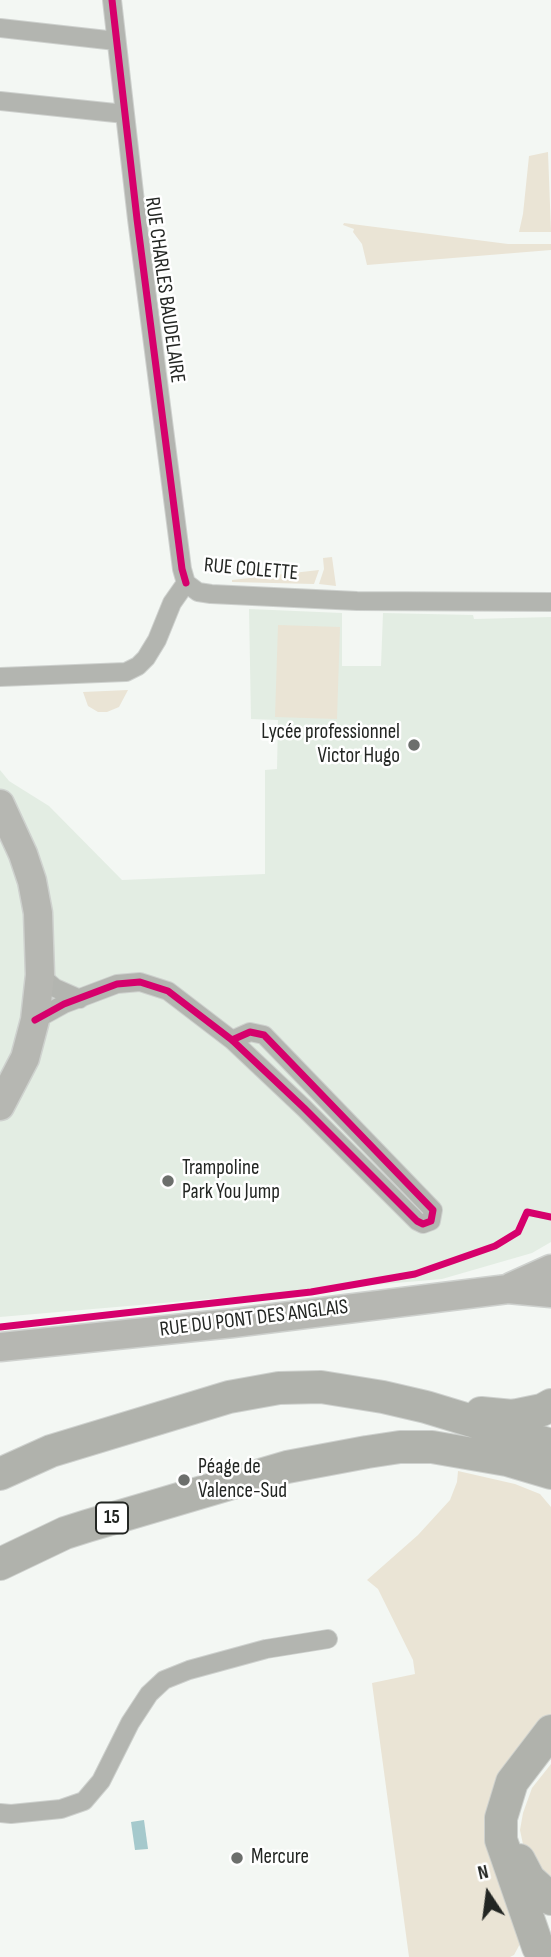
<!DOCTYPE html>
<html>
<head>
<meta charset="utf-8">
<style>
	body { margin:0 }
	#map { position:relative; width:551px; height:1957px; overflow:hidden; background:#f3f7f3; font-family:"Sofia Sans Condensed",sans-serif }
	canvas { display:block }
	.north { position:absolute; left:453px; top:1859px; width:70px; height:70px; -webkit-text-stroke:5px #fff; paint-order:stroke; rotate:347deg; font-size:19px; font-weight:700; line-height:28px; text-align:center; color:#232623 }
	.north::after { content:''; display:block; margin:auto; width:24px; height:32px; background:#232623; clip-path:polygon(50% 0,100% 100%,50% 72%,0 100%) }
</style>
</head>
<body>
<div id="map">
<canvas width="551" height="1957"></canvas>
<div class="north">N</div>
</div>
<script>
const g = document.querySelector('canvas').getContext('2d');
g.lineJoin = 'round';
function fillPath(path, color) { g.fillStyle = color; g.fill(path, 'evenodd'); }
const poly = rows => new Path2D(rows.map(r => 'M' + r).join(''));
function stroke(path, color, width, dash) { g.strokeStyle = color; g.lineWidth = width; g.lineCap = dash ? 'butt' : 'round'; g.setLineDash(dash || []); g.stroke(path); }
function write(font, color, halo, rows, align = 'center') {
  g.font = font + ' "Sofia Sans Condensed",sans-serif'; g.lineWidth = 5; g.setLineDash([]); g.textBaseline = 'middle'; g.strokeStyle = halo; g.fillStyle = color; for (const [text, x, y, turn = 0] of rows) {
    g.save(); g.translate(x, y); g.rotate((+turn || 0) * Math.PI / 180); g.textAlign = isNaN(turn) ? turn : align; if (halo) g.strokeText(text, 0, 0); g.fillText(text, 0, 0); g.restore();
  }
}
fillPath(poly([
	[249,609,342,613,342,666,381,666,383,613,473,615,474,619,551,617,551,1242,532,1253,442,1279,0,1317,0,770,9,781,49,806,122,880,265,874,265,770,277,769,278,720,251,719]
]), '#e3ede3');
fillPath(poly([
	[548,152,551,232,519,232,523,214,529,156],
	[344,223,508,244,551,244,551,250,367,265,362,244,353,232,354,229,343,225],
	[332,557,336,586,319,584,324,569,323,558],
	[319,570,314,584,232,582,232,580],
	[278,625,340,627,337,719,275,717],
	[128,690,119,707,107,712,98,712,88,706,83,692],
	[458,1471,515,1484,540,1494,551,1507,551,1720,508,1773,521,1942,514,1955,510,1957,409,1957,372,1683,415,1674,413,1660,378,1589,367,1580,418,1535,450,1500,457,1482],
	[551,1764,551,1888,524,1849,520,1830,523,1813,532,1788]
]), '#eae4d5');
fillPath(poly([
	[144,1820,148,1849,135,1850,131,1822]
]), '#a5c9cc');
const street = poly([
	[112,0,137,219,182,569,186,583],
	[0,28,116,41],
	[0,101,125,114],
	[186,583,198,592,211,594,357,601,551,602],
	[0,677,126,672,138,666,146,658,157,640,172,603,186,583],
	[40,975,55,988,80,999],
	[35,1020,64,1004,117,984,140,982,168,991,232,1040,304,1108,417,1221,423,1224,431,1221,433,1210,264,1035,250,1032,232,1040],
	[0,1813,11,1814,61,1809,84,1801,101,1781,130,1723,149,1694,164,1680,189,1670,266,1649,328,1639]
]);
const primary = poly([
	[0,804,23,854,32,881,38,913,40,975,35,1020,25,1058,0,1106],
	[511,1287,551,1269],
	[0,1347,233,1323,508,1289,551,1293]
]);
const highway = poly([
	[481,1413,513,1416,542,1410,551,1405],
	[0,1474,51,1451,229,1397,279,1388,321,1387,383,1397,426,1407,551,1445],
	[0,1564,65,1533,87,1526,287,1467,367,1452,400,1447,432,1447,507,1460,551,1473],
	[519,1860,529,1879,551,1899],
	[538,1947,501,1840,501,1818,512,1782,551,1731]
]);
stroke(street, '#ced1ce', 20);
stroke(primary, '#ced1ce', 31);
stroke(highway, '#ced1ce', 34);
stroke(street, '#b3b5b0', 18);
stroke(primary, '#b6b7b2', 28);
stroke(highway, '#b0b2ac', 32);
stroke(poly([
	[112,0,137,219,182,569,186,583],
	[35,1020,64,1004,117,984,140,982,168,991,232,1040,304,1108,417,1221,423,1224,431,1221,433,1210,264,1035,250,1032,232,1040],
	[0,1327,311,1292,415,1274,495,1246,518,1232,527,1212,551,1217]
]), '#d6006c', 7);
for (const [x, y, r, color] of [
	[414,745,7,"#6c6f6c"],
	[168,1181,7,"#6c6f6c"],
	[184,1480,7,"#6c6f6c"],
	[237,1858,7,"#6c6f6c"]
]) { const dot = new Path2D(); dot.arc(x, y, r, 0, 2 * Math.PI); g.fillStyle = color; g.fill(dot); stroke(dot, '#fff', 2.5); }
for (const [x, y, w] of [
	[112,1518,32]
]) { const box = new Path2D(); box.roundRect(x - w / 2, y - 15.5, w, 31, 5); g.fillStyle = '#fff'; g.fill(box); stroke(box, '#232623', 2); }
write('bold 19px', '#232623', null, [
	["15",112,1518]
]);
write('21px', '#232623', '#fff', [
	["RUE CHARLES BAUDELAIRE",164,290,82],
	["RUE COLETTE",251,570,5],
	["RUE DU PONT DES ANGLAIS",254,1319,-7]
]);
write('21px', '#232623', '#fff', [
	["Lycée professionnel",400,733,"right"],
	["Victor Hugo",400,757,"right"],
	["Trampoline",182,1169],
	["Park You Jump",182,1193],
	["Péage de",198,1468],
	["Valence-Sud",198,1492],
	["Mercure",251,1858]
], 'left');
</script>
</body>
</html>
